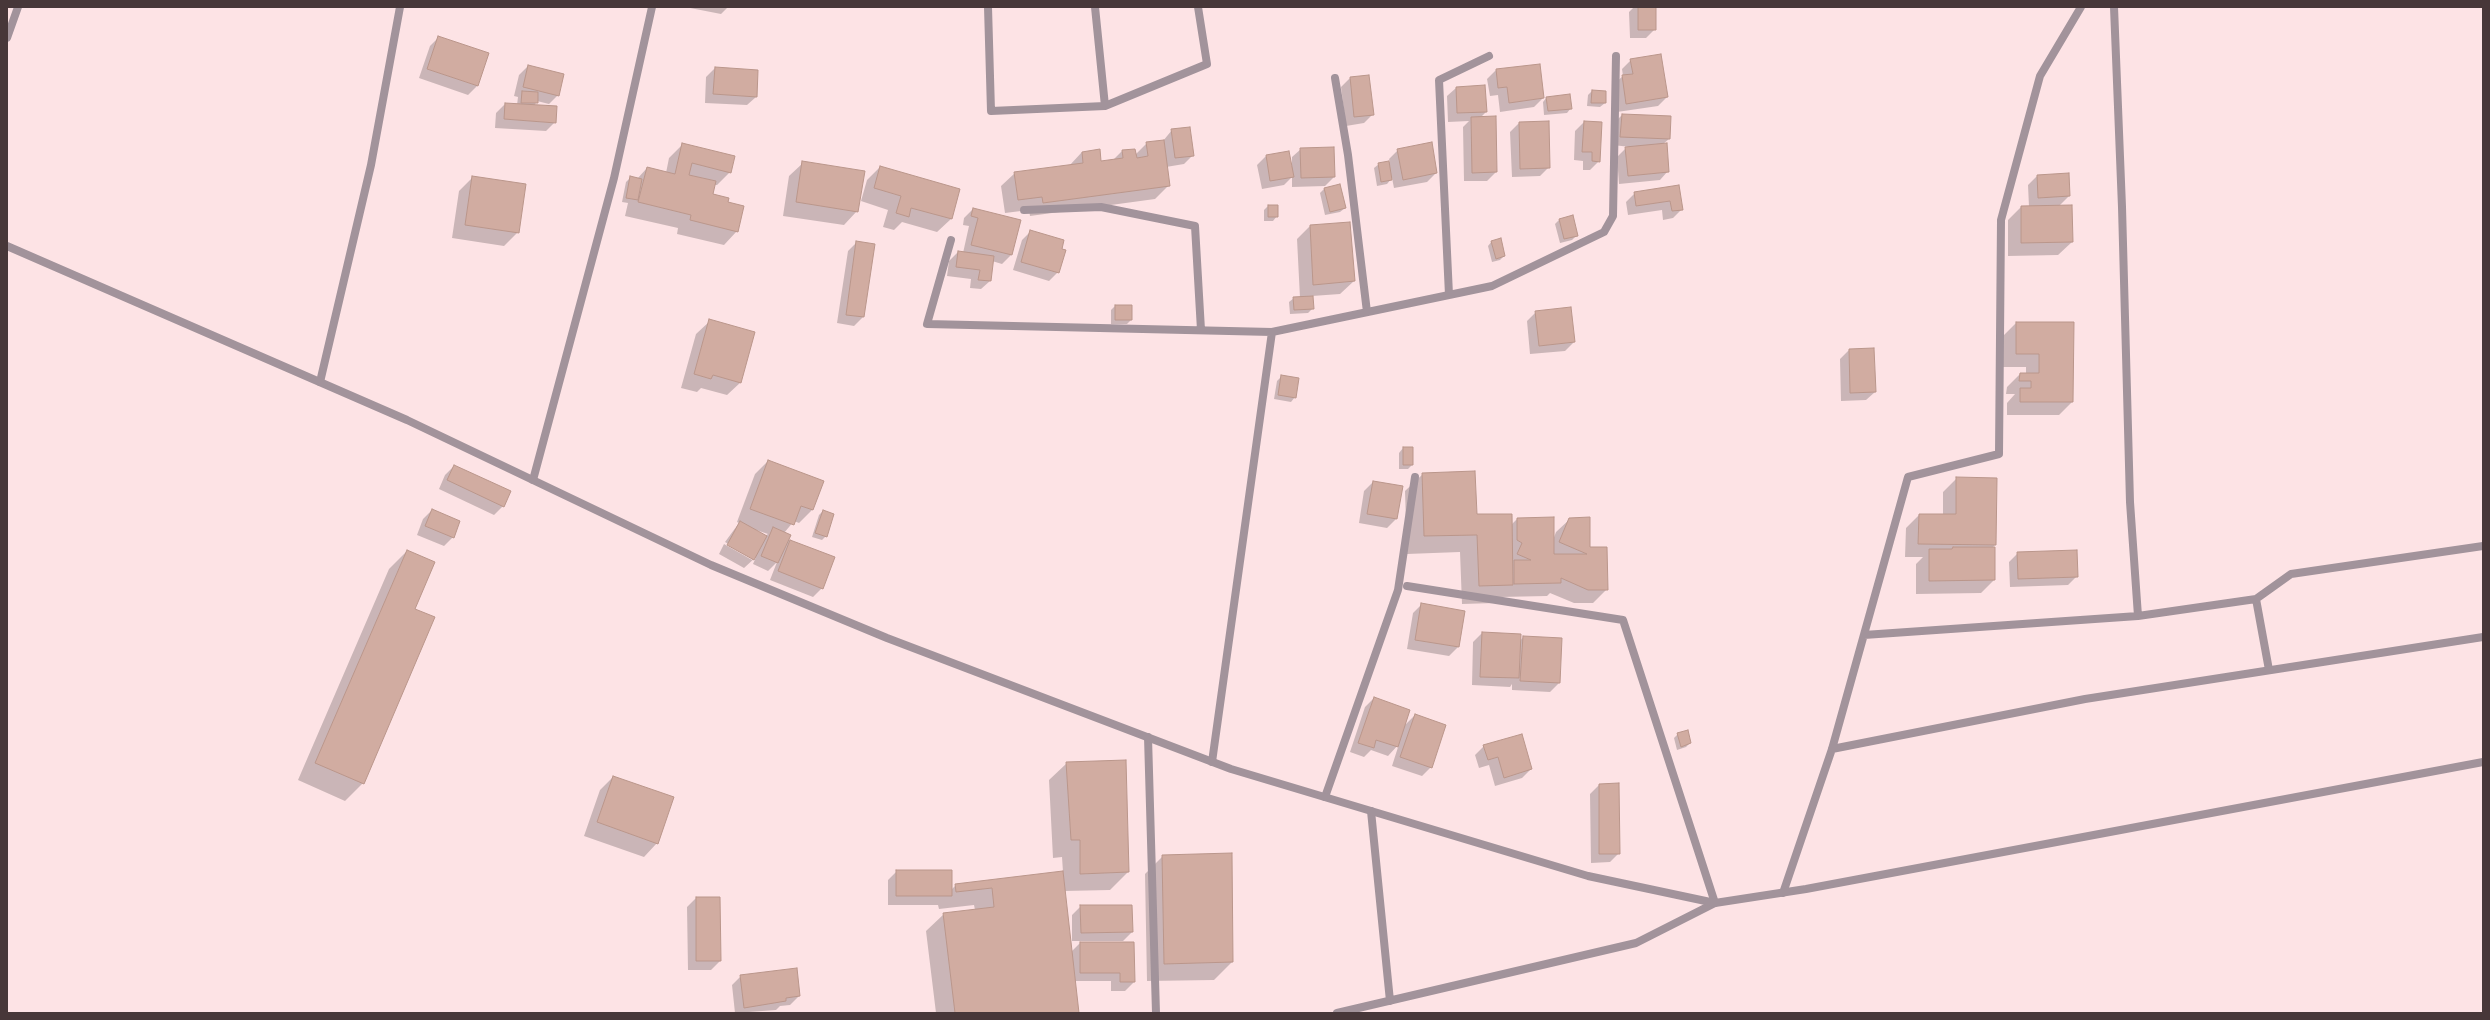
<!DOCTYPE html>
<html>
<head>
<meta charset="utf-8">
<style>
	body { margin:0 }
	#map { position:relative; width:2490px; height:1020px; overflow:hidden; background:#fde3e5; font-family:Roboto,sans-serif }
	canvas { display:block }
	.frame { position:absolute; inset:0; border:8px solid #473739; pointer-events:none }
</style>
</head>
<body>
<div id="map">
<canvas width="2490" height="1020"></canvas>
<div class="frame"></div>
</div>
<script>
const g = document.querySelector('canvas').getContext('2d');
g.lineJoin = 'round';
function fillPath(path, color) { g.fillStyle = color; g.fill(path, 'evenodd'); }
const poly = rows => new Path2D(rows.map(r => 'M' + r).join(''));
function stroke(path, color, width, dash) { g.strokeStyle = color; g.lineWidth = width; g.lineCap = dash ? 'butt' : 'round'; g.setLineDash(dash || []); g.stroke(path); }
fillPath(poly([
	[685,7,728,7,721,14],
	[1634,7,1655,7,1655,29,1646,38,1630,38,1629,12],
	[438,38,487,54,477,86,468,95,419,78,430,46],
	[1631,60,1667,97,1658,106,1617,112,1613,85,1623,76,1622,69],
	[528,66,558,95,549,104,537,101,534,106,555,122,546,131,495,128,496,113,505,104,517,105,518,97,514,96,519,75],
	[715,68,756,97,747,105,705,103,706,77],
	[1496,70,1543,98,1534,107,1500,112,1498,95,1490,96,1487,79],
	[1350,78,1373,114,1364,123,1346,126,1341,87],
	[1456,88,1486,112,1480,118,1495,117,1496,172,1487,181,1464,181,1463,127,1469,121,1448,122,1447,96],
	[1592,91,1605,103,1600,107,1587,106,1588,95],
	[1547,97,1571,108,1567,113,1544,115,1543,102],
	[1622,115,1669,139,1663,144,1668,171,1660,180,1619,184,1617,157,1626,148,1631,147,1612,145,1613,124],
	[1584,122,1599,161,1590,170,1583,170,1583,161,1574,160,1575,131],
	[1519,123,1549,167,1540,176,1512,177,1510,132],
	[1172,130,1193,155,1184,164,1166,167,1169,185,1155,199,1030,216,1029,210,1005,213,1001,186,1015,173,1069,166,1082,152,1100,162,1113,160,1122,151,1135,155,1147,143,1163,141],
	[683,144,730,172,717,185,714,185,712,194,727,203,737,231,724,245,677,234,678,228,625,216,628,203,622,202,626,182,631,177,637,179,647,168,666,173,669,158],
	[1333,148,1334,177,1325,186,1292,187,1292,177,1284,185,1262,189,1257,165,1266,156,1292,166,1292,157,1301,149],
	[1398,150,1436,173,1427,182,1394,188,1392,178,1387,184,1377,186,1374,168,1379,164,1390,162,1389,159],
	[803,163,857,211,844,225,783,216,789,176],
	[880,167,959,190,951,219,937,232,902,222,894,230,883,227,888,210,861,201,867,180],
	[2037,176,2069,196,2059,206,2072,242,2058,255,2008,256,2008,220,2021,207,2029,207,2028,185],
	[473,177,518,232,504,246,452,238,459,191],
	[1340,185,1345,208,1340,212,1325,215,1320,193,1324,189],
	[1678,187,1682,209,1673,218,1663,220,1662,210,1628,215,1626,202,1635,193],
	[1268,206,1277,216,1273,221,1264,221,1264,210],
	[973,209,1020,221,1011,255,1002,264,992,261,990,281,981,289,970,288,971,279,947,276,949,261,958,252,963,253,969,226,963,225,964,218],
	[1559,220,1577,235,1572,240,1560,243,1555,224],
	[1310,226,1354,281,1340,294,1312,296,1313,308,1308,313,1290,314,1289,302,1294,298,1300,298,1297,239],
	[1031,231,1058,272,1049,281,1013,270,1022,240],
	[1492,241,1504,256,1500,260,1492,262,1488,246],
	[857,242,874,245,863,317,854,326,837,323,848,251],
	[1115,306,1131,320,1127,324,1111,324,1111,310],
	[1536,312,1574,342,1565,351,1530,354,1527,321],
	[710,321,741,382,727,395,701,388,697,392,681,388,696,334],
	[2016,323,2073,323,2072,402,2059,415,2007,415,2007,403,2015,394,2006,394,2007,387,2020,374,2026,374,2026,367,2003,367,2003,336],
	[1849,350,1875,392,1866,400,1841,401,1840,359],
	[1281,377,1295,397,1291,402,1274,399,1277,381],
	[1403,448,1412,465,1408,469,1399,469,1399,453],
	[768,461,812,510,799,523,794,521,784,533,788,540,834,558,822,588,813,597,770,580,777,562,768,571,753,564,756,557,744,568,719,554,724,544,752,560,752,557,725,542,739,523,737,522,755,474],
	[756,531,756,530,768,534,765,536],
	[454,466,503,506,494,515,439,489,445,475],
	[1423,474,1476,515,1511,525,1517,519,1553,540,1556,532,1570,519,1589,548,1607,589,1593,603,1574,603,1550,593,1547,596,1500,597,1495,603,1462,604,1460,552,1407,554,1405,491],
	[1957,478,1995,545,1992,548,1994,548,1994,580,1981,593,1916,594,1916,564,1923,557,1905,557,1906,528,1919,515,1943,515,1943,492],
	[1373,482,1396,519,1387,528,1359,523,1364,491],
	[432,510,453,537,444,546,417,535,423,519],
	[823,511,826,536,822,540,812,537,819,515],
	[407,551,414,610,363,783,345,801,298,780,389,569],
	[2018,553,2077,576,2068,585,2010,587,2009,562],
	[1422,604,1458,647,1449,656,1407,649,1413,613],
	[1482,633,1520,641,1523,637,1559,683,1550,692,1512,690,1512,684,1510,687,1472,685,1473,642],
	[1374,698,1404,726,1415,715,1431,767,1422,776,1392,766,1399,744,1388,756,1371,750,1364,757,1350,752,1365,707],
	[1678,734,1690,743,1686,747,1677,750,1674,738],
	[1484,746,1531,769,1522,778,1495,786,1489,765,1479,768,1475,755],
	[1067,763,1128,872,1110,890,1064,891,1071,952,1080,943,1134,982,1125,991,1111,991,1111,981,1075,981,1078,1013,936,1013,926,931,944,914,975,910,974,905,939,909,938,905,888,905,888,880,897,871,951,890,956,885,1063,872,1062,857,1053,858,1049,780],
	[613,777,657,843,644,857,584,836,600,790],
	[1599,785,1619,853,1610,862,1591,863,1590,794],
	[1231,855,1232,962,1214,980,1147,981,1145,874,1163,856],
	[696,898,720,961,711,970,688,970,687,907],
	[1081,906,1132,932,1123,941,1072,941,1072,915],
	[741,976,799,996,790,1005,780,1006,776,1010,735,1013,732,985]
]), '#0003');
const building = poly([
	[1638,7,1656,7,1656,30,1638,30,1638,7],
	[438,36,489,53,478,86,427,69,438,36],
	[1661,54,1668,97,1626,104,1622,75,1633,74,1630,59,1661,54],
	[1540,64,1544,98,1509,103,1507,87,1498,88,1496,69,1540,64],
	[528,65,564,74,559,96,523,87,528,65],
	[715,67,758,70,757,97,713,94,715,67],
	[1369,75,1374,115,1354,117,1350,77,1369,75],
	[1485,85,1487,112,1457,113,1456,87,1485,85],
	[1592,90,1606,91,1606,103,1591,103,1592,90],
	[522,91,538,92,538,103,521,103,522,91],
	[1570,94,1572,109,1548,111,1546,97,1570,94],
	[505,103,557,106,556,123,504,119,505,103],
	[1622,114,1671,116,1670,139,1620,137,1622,114],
	[1496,116,1497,172,1472,173,1471,117,1496,116],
	[1549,121,1550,168,1520,169,1519,122,1549,121],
	[1584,121,1602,122,1600,162,1592,161,1592,152,1582,152,1584,121],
	[1190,127,1194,156,1175,158,1171,129,1190,127],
	[1164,140,1170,186,1043,203,1042,197,1018,200,1014,172,1083,163,1082,152,1100,149,1101,161,1123,158,1122,150,1135,149,1137,158,1148,156,1146,142,1164,140],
	[1432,142,1437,173,1403,180,1397,149,1432,142],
	[682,143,735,156,731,173,692,163,689,175,716,181,713,194,729,198,728,202,744,206,738,232,690,220,691,215,638,202,647,167,675,174,682,143],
	[1667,143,1669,172,1628,176,1625,147,1667,143],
	[1334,147,1335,177,1301,178,1300,148,1334,147],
	[1289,151,1294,177,1270,181,1266,155,1289,151],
	[802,161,865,171,858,212,796,202,802,161],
	[1389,161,1392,180,1381,182,1378,163,1389,161],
	[880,166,960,189,952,219,911,208,909,217,896,213,901,196,874,188,880,166],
	[2069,173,2070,196,2038,198,2037,175,2069,173],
	[472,176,526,184,519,233,465,225,472,176],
	[630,176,642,179,638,200,626,198,630,176],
	[1340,184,1346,208,1330,212,1324,188,1340,184],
	[1679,185,1683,210,1672,211,1670,201,1636,206,1634,192,1679,185],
	[1268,205,1278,205,1278,217,1268,217,1268,205],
	[2072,205,2073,242,2021,243,2021,206,2072,205],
	[973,208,1021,220,1012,255,971,245,978,218,971,216,973,208],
	[1573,215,1578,236,1564,239,1559,219,1573,215],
	[1350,222,1355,281,1313,285,1310,225,1350,222],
	[1030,230,1064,240,1062,249,1066,250,1059,273,1021,262,1030,230],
	[1501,238,1505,256,1496,259,1491,241,1501,238],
	[856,241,875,244,864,317,846,315,856,241],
	[958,251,994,256,991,281,978,280,980,270,956,267,958,251],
	[1313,296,1314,309,1294,310,1293,297,1313,296],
	[1115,305,1132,305,1132,320,1115,320,1115,305],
	[1571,307,1575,342,1539,346,1535,311,1571,307],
	[709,319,755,332,741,383,713,375,711,379,694,374,709,319],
	[2016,322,2074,322,2073,402,2020,402,2020,388,2031,388,2031,381,2019,381,2020,373,2039,373,2039,354,2016,354,2016,322],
	[1874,348,1876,392,1850,393,1849,349,1874,348],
	[1281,375,1299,378,1296,398,1278,395,1281,375],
	[1403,447,1413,447,1413,465,1403,465,1403,447],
	[768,460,824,481,813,510,801,506,794,525,750,509,768,460],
	[454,465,511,491,504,507,447,480,454,465],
	[1475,471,1477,514,1512,514,1513,585,1479,586,1477,535,1424,536,1422,473,1475,471],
	[1956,477,1997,478,1996,545,1918,544,1919,514,1956,514,1956,477],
	[1373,481,1403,486,1397,519,1367,514,1373,481],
	[432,509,460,521,454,538,425,526,432,509],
	[823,510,834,514,827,537,815,533,823,510],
	[1554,517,1554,554,1587,554,1559,542,1569,518,1590,517,1590,547,1607,547,1608,590,1588,590,1561,578,1561,583,1514,584,1514,560,1531,560,1517,554,1522,543,1517,540,1517,518,1554,517],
	[740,521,767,536,754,560,727,545,740,521],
	[773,527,791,535,778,563,761,556,773,527],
	[790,540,835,557,823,589,778,571,790,540],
	[1953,547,1995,547,1995,580,1929,581,1929,549,1952,549,1953,547],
	[407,550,435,562,415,609,435,617,364,784,315,763,407,550],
	[2077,550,2078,577,2018,579,2017,552,2077,550],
	[1421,603,1465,611,1459,647,1415,640,1421,603],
	[1482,632,1521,634,1519,678,1480,677,1482,632],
	[1523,636,1562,638,1560,683,1520,681,1523,636],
	[1374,697,1410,710,1398,747,1376,740,1374,748,1358,743,1374,697],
	[1415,714,1446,725,1432,768,1400,757,1415,714],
	[1688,730,1691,743,1681,747,1677,733,1688,730],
	[1522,734,1532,769,1504,778,1498,757,1488,760,1483,745,1522,734],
	[1126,760,1129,872,1080,874,1080,840,1071,840,1066,762,1126,760],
	[613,776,674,797,658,844,597,822,613,776],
	[1619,783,1620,854,1599,854,1599,784,1619,783],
	[1232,853,1233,962,1164,964,1162,855,1232,853],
	[896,870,952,870,952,896,896,896,896,870],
	[1063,871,1079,1013,955,1013,943,913,994,907,992,888,956,892,955,884,1063,871],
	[696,897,720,897,721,961,696,961,696,897],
	[1080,905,1132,905,1133,932,1081,933,1080,905],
	[1080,942,1134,942,1135,982,1120,982,1120,973,1080,973,1080,942],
	[797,968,800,996,786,998,786,1001,744,1008,740,975,797,968]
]);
fillPath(building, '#d1aca1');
stroke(building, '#ba968b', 1);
stroke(poly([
	[988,7,991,111,1105,106,1207,64,1198,7],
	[1095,7,1105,106],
	[2114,7,2122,207,2130,502,2138,616],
	[7,38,18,7],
	[1335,78,1348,155,1367,312],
	[1024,210,1101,207,1195,226,1201,330],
	[951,240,927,324,1272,332,1492,286,1604,232,1613,216,1616,56],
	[1449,295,1439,80,1489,56],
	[320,382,371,165,400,7],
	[533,480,614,178,652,7],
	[2256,599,2269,670],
	[1864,635,2138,616,2256,599,2291,574,2483,546],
	[1148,737,1156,1013],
	[1832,749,2085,699,2483,637],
	[1212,762,1272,332],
	[1325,797,1398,590,1415,477],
	[1371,811,1390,1001],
	[1783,893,1832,749,1908,477,1999,454,2001,220,2040,76,2081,7],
	[1337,1013,1636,943,1715,903,1623,620,1407,586]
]), '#a2939b', 8);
stroke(poly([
	[7,246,407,420,711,565,887,638,1231,769,1588,876,1715,903,1806,889,2483,762]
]), '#a2939b', 8);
</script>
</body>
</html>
